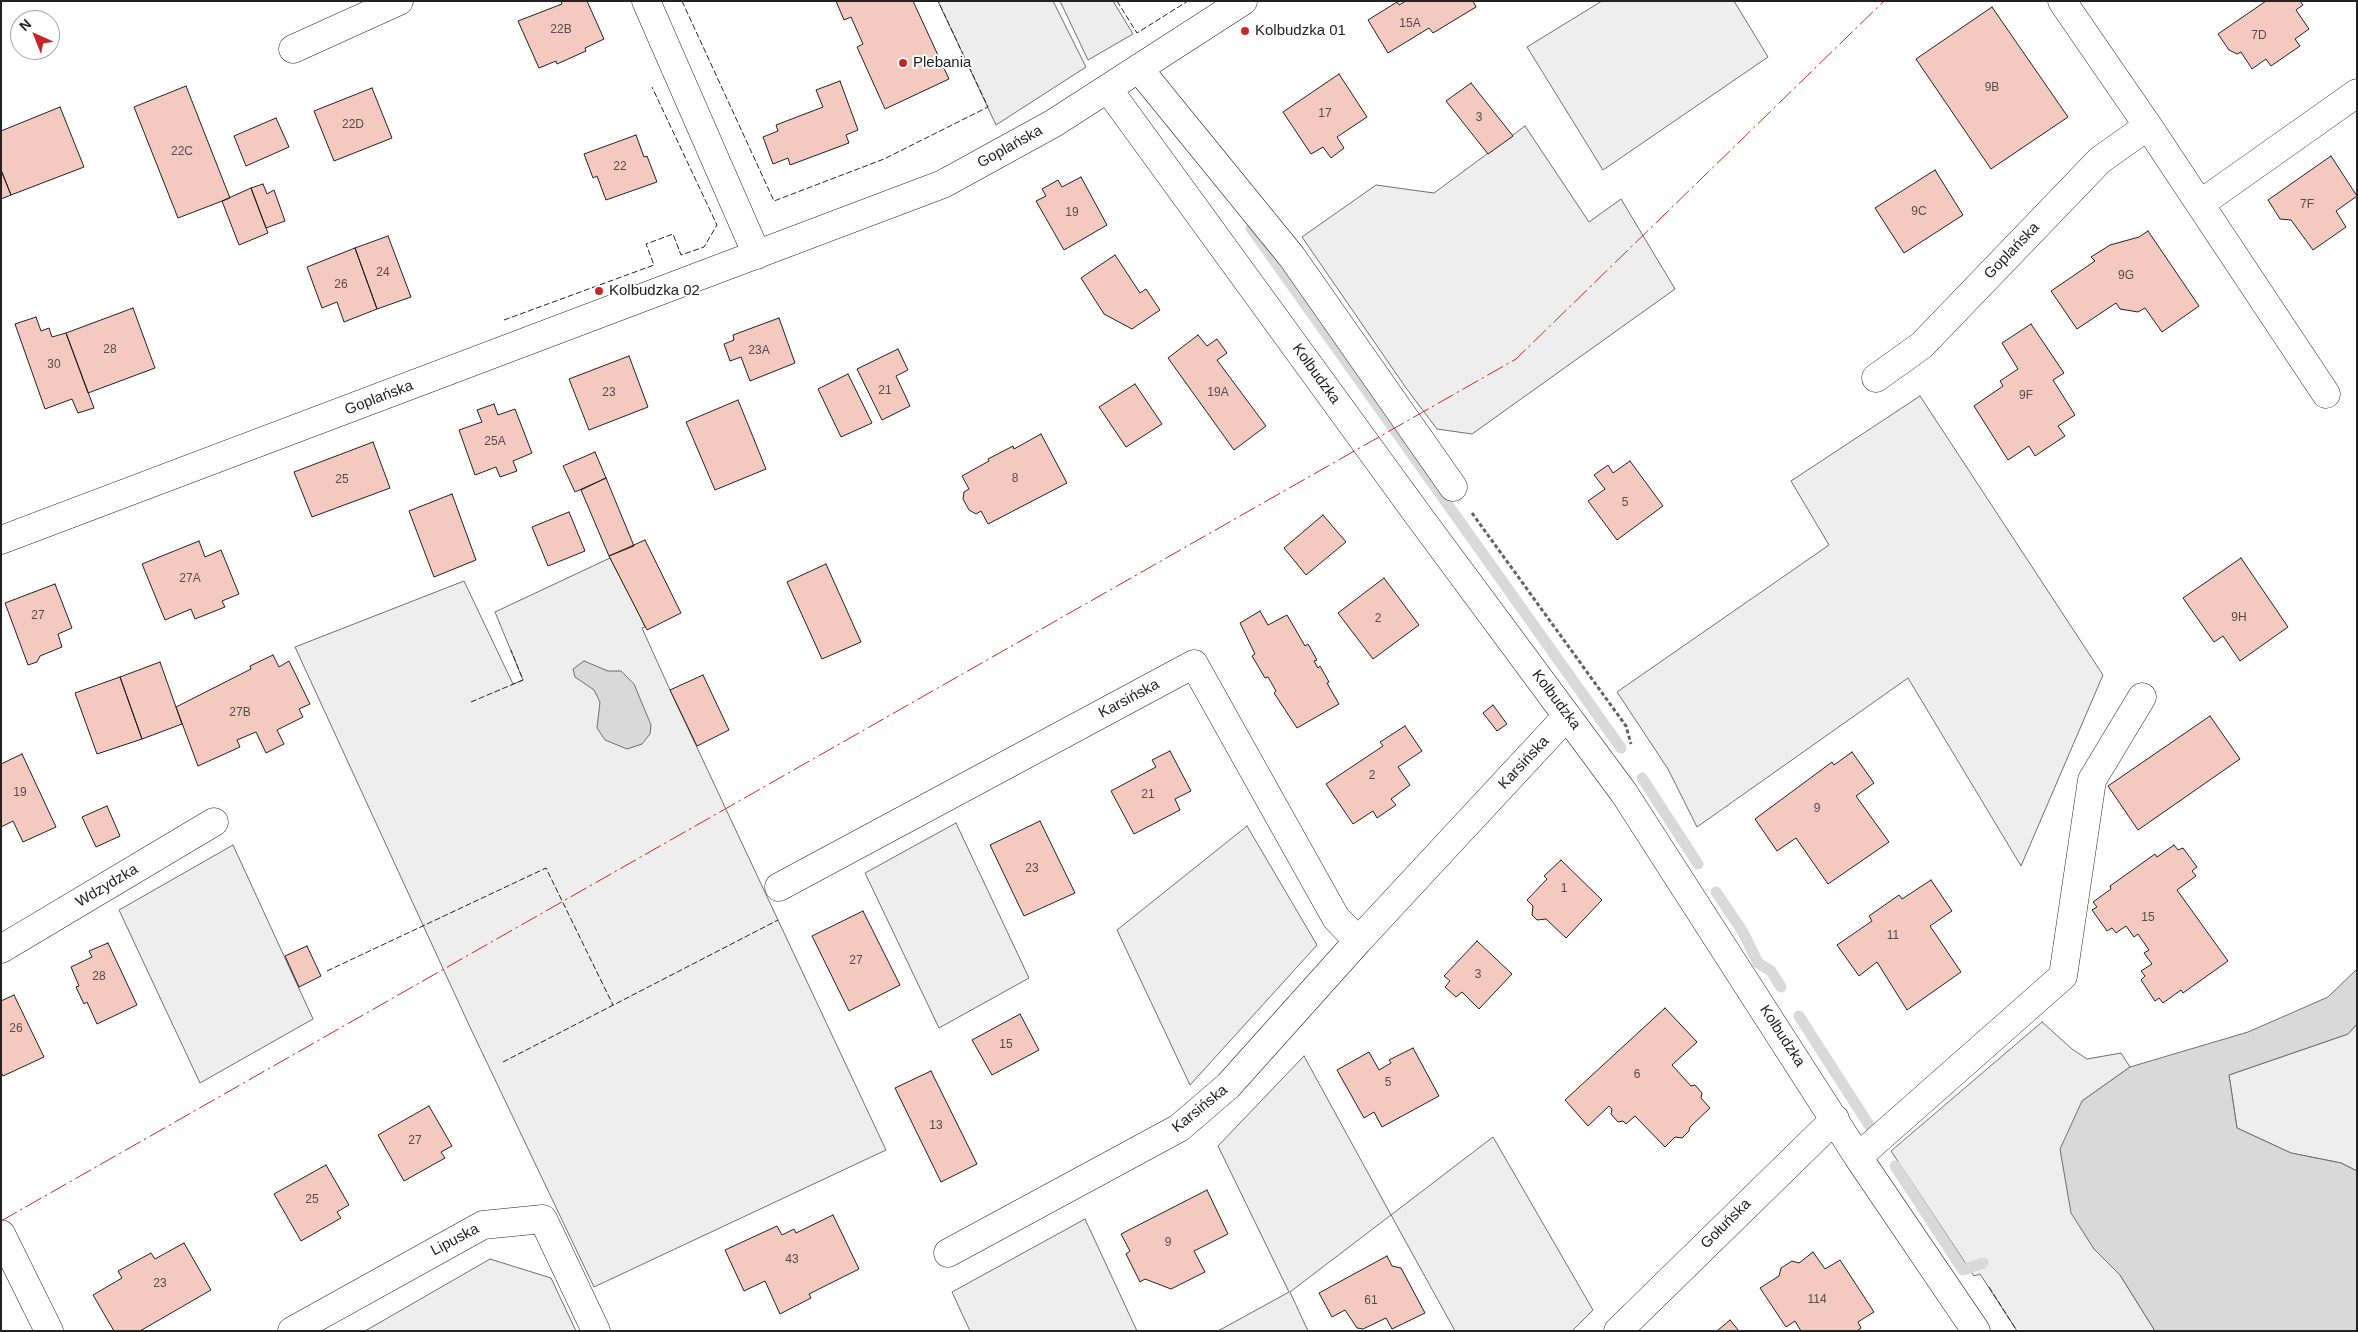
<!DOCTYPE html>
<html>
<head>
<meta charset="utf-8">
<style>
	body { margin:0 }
	#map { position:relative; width:2358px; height:1332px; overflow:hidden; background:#fff; font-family:Helvetica,sans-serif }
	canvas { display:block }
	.frame { position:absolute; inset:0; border:2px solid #222; pointer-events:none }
	.north { position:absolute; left:10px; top:10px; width:50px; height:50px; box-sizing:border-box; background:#fff; border:1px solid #a7a7a7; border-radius:50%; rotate:316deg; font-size:14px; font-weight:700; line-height:20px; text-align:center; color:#222 }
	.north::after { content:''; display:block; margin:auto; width:18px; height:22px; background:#c62828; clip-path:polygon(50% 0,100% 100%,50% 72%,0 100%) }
</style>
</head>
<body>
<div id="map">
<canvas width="2358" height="1332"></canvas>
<div class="frame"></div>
<div class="north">N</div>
</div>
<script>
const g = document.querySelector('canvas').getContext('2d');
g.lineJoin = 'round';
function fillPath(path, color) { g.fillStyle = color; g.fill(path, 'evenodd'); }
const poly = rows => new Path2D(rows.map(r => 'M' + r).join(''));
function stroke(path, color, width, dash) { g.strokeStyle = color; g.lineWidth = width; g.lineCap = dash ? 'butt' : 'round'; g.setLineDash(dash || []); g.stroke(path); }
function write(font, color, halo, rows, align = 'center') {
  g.font = font + ' Helvetica,sans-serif'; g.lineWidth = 4; g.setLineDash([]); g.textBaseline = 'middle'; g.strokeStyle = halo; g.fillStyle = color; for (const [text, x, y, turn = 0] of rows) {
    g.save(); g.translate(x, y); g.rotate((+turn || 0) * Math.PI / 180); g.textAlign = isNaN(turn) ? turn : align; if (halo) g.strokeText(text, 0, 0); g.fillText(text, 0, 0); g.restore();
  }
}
const green = poly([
	[1602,1,1734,1,1768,57,1603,170,1527,47,1602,1],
	[1525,126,1589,222,1621,199,1675,289,1472,434,1437,429,1406,388,1302,237,1376,185,1434,193,1525,126],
	[1920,396,2103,675,2021,866,1908,678,1697,827,1668,769,1617,692,1829,545,1791,481,1920,396],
	[610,558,639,614,645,627,642,628,670,690,886,1150,594,1287,469,1025,295,647,464,581,513,684,523,680,495,612,610,558],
	[956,823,1029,978,939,1028,865,873,956,823],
	[1247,826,1317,945,1190,1085,1117,930,1247,826],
	[233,845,313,1019,200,1083,119,910,233,845],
	[2042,1022,2072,1049,2087,1059,2121,1053,2130,1067,2082,1101,2094,1249,2120,1275,2155,1331,2017,1331,1980,1274,1974,1276,1891,1151,2042,1022],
	[2357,1024,2357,1171,2341,1163,2291,1153,2237,1128,2229,1075,2348,1034,2357,1024],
	[1304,1056,1391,1215,1493,1137,1593,1310,1572,1331,1455,1331,1391,1215,1290,1292,1308,1331,1218,1331,1289,1292,1218,1146,1304,1056],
	[1085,1219,1137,1331,970,1331,952,1292,1085,1219],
	[490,1259,551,1278,576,1331,365,1331,490,1259]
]);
fillPath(green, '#eee');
stroke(green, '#6f6f6f', 1);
const parking = poly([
	[938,1,1053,1,1086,67,996,125,938,1],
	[1060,1,1113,1,1133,34,1088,60,1060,1]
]);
fillPath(parking, '#ededed');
stroke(parking, '#6f6f6f', 1);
const water = poly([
	[584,661,608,671,621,671,634,684,651,725,650,734,642,744,627,749,605,740,597,728,600,702,594,690,575,677,573,669,584,661],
	[2357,969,2357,1024,2348,1034,2229,1075,2237,1128,2291,1153,2341,1163,2357,1171,2357,1331,2155,1331,2120,1275,2094,1249,2071,1213,2060,1149,2082,1101,2130,1067,2248,1032,2328,997,2357,969]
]);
fillPath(water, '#d9d9d9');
stroke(water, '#6f6f6f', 1);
stroke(poly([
	[1251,228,1621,748],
	[1642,778,1698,864],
	[1716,892,1743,932,1758,963,1771,971,1781,987],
	[1799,1016,1869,1125],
	[1895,1166,1963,1270,1983,1263]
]), '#d9d9d9', 11);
const building = poly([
	[561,1,587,1,604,39,585,48,586,51,557,64,556,61,539,68,518,21,562,4,561,1],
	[836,1,913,1,949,79,885,109,857,47,863,44,851,17,844,20,836,1],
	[1406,1,1473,1,1476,7,1433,33,1429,28,1388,53,1368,20,1397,2,1399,5,1406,1],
	[2266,1,2300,1,2303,5,2296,10,2309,29,2295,39,2300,46,2271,66,2266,59,2252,69,2241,52,2237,54,2229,50,2218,34,2266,1],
	[1992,7,2068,117,1991,169,1916,59,1992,7],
	[1339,74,1367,117,1337,137,1344,148,1331,158,1323,147,1311,154,1283,112,1339,74],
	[840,81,858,130,846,135,849,143,790,165,788,158,773,164,763,137,778,131,776,125,823,107,816,90,840,81],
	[1471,83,1513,136,1488,154,1446,101,1471,83],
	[186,86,230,198,178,218,134,107,186,86],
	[372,88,392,138,334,161,314,111,372,88],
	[60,107,84,167,11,195,1,170,1,131,60,107],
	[276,118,289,147,246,166,234,136,276,118],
	[636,135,644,157,647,156,657,182,606,200,597,176,593,178,584,154,636,135],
	[2331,156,2357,196,2336,211,2346,227,2313,250,2291,220,2280,219,2268,200,2331,156],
	[1,170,11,195,1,199,1,170],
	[1935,170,1963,215,1904,253,1875,208,1935,170],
	[1081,177,1107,225,1064,250,1036,201,1046,196,1042,189,1058,180,1062,187,1081,177],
	[263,184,267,194,274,190,285,221,266,228,251,188,263,184],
	[251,188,268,233,239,245,222,201,251,188],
	[2148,231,2199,306,2162,332,2145,308,2138,312,2120,309,2116,303,2077,329,2051,291,2095,261,2091,257,2110,245,2139,237,2148,231],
	[388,236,411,297,377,309,355,248,388,236],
	[355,248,377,309,344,322,337,302,322,308,307,267,355,248],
	[1115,255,1140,293,1146,289,1160,310,1132,329,1104,314,1081,278,1115,255],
	[133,308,155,368,88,393,66,333,133,308],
	[36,317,41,331,49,328,52,337,66,333,94,408,78,413,72,399,45,409,15,324,36,317],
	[779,318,795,363,750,381,741,357,730,361,724,344,734,340,733,335,779,318],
	[2031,324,2064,373,2053,380,2075,415,2058,426,2065,436,2035,456,2029,446,2008,460,1974,406,2003,386,2000,381,2018,369,2002,343,2031,324],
	[1198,335,1207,346,1217,339,1227,353,1217,360,1266,426,1234,450,1168,358,1198,335],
	[898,349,908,370,896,376,910,406,882,420,857,369,898,349],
	[629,356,648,407,589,430,569,379,629,356],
	[848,374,872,423,841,437,818,389,848,374],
	[1135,384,1162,424,1126,447,1099,407,1135,384],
	[738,400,766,469,715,490,686,422,738,400],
	[494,404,498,415,515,409,532,453,513,461,517,471,500,477,496,467,475,475,459,430,482,422,477,410,494,404],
	[1041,434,1067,483,988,524,981,511,976,514,969,510,963,499,964,492,969,489,962,476,989,461,988,459,1013,446,1014,449,1041,434],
	[373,442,390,488,312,517,294,472,373,442],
	[595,452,606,478,575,492,563,466,595,452],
	[1630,461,1663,506,1617,540,1588,501,1605,489,1594,475,1608,465,1613,473,1630,461],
	[606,478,634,546,609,556,581,490,606,478],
	[452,494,476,560,434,577,409,511,452,494],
	[569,512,585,551,548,566,532,527,569,512],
	[1323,515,1346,542,1306,575,1284,548,1323,515],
	[645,540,681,613,647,630,609,556,645,540],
	[199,541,205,557,221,550,239,594,222,601,225,607,195,619,191,609,165,620,142,564,199,541],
	[2241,558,2288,627,2240,661,2223,636,2214,642,2183,598,2241,558],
	[826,564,861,642,822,659,787,582,826,564],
	[1384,578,1419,625,1373,659,1338,613,1384,578],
	[55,584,72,628,58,634,62,647,40,656,37,662,28,665,5,603,55,584],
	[1260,611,1268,625,1287,615,1305,646,1308,644,1317,660,1314,661,1318,668,1320,666,1329,682,1327,683,1339,704,1297,728,1274,693,1276,691,1268,677,1265,678,1252,656,1255,654,1240,623,1260,611],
	[273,655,279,667,289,661,310,704,299,709,303,717,277,730,284,744,266,753,256,732,237,740,240,747,198,766,176,707,251,669,250,666,273,655],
	[160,662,182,724,142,739,120,677,160,662],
	[703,675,729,730,697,746,670,690,703,675],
	[120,677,142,739,97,754,75,693,120,677],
	[1493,705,1507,724,1497,731,1483,713,1493,705],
	[2210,716,2240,759,2138,830,2108,786,2210,716],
	[1405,726,1422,751,1398,767,1410,785,1391,799,1396,805,1377,818,1373,811,1353,824,1326,784,1383,746,1380,742,1405,726],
	[1170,751,1191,791,1175,799,1180,810,1134,834,1111,791,1156,767,1152,760,1170,751],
	[1852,752,1874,783,1856,796,1889,842,1828,884,1796,838,1777,851,1755,819,1832,762,1834,765,1852,752],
	[22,754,56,827,23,842,13,821,1,827,1,764,22,754],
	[107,806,120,836,96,847,82,817,107,806],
	[1040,821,1075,893,1024,916,990,845,1040,821],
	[2174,845,2178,850,2183,848,2197,867,2192,871,2196,876,2177,890,2228,961,2183,993,2181,990,2163,1003,2159,998,2155,1001,2141,980,2145,976,2141,971,2152,964,2144,953,2149,950,2138,934,2134,937,2126,926,2116,933,2112,928,2107,931,2092,910,2097,907,2093,902,2111,889,2110,886,2155,854,2157,857,2174,845],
	[1561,860,1602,900,1566,938,1546,919,1537,920,1532,915,1533,906,1527,900,1547,879,1544,876,1561,860],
	[1931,880,1952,911,1930,926,1961,972,1907,1010,1877,962,1859,976,1837,945,1872,921,1869,916,1899,895,1902,899,1931,880],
	[863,911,900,985,849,1011,812,936,863,911],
	[1477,941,1512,974,1479,1009,1462,992,1456,997,1445,987,1450,981,1444,976,1477,941],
	[108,943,137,1005,97,1024,87,1002,84,1004,76,987,79,986,71,967,92,957,89,951,108,943],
	[307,946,321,976,299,987,285,956,307,946],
	[14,995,44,1057,3,1076,1,1072,1,1001,14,995],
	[1665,1008,1697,1042,1672,1065,1691,1086,1695,1085,1702,1093,1701,1098,1710,1108,1690,1127,1689,1131,1682,1138,1675,1137,1665,1147,1635,1116,1626,1124,1623,1121,1618,1122,1611,1114,1612,1109,1609,1106,1588,1126,1565,1100,1665,1008],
	[1020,1014,1039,1050,992,1075,972,1040,1020,1014],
	[1413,1048,1439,1096,1382,1127,1374,1112,1364,1118,1337,1070,1369,1052,1379,1070,1391,1063,1389,1060,1413,1048],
	[931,1071,977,1164,941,1182,895,1088,931,1071],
	[429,1106,452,1146,441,1152,445,1158,404,1181,378,1135,429,1106],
	[326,1165,349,1205,337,1212,341,1218,301,1241,274,1194,326,1165],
	[1207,1190,1228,1234,1194,1251,1205,1272,1171,1289,1145,1279,1140,1282,1126,1254,1130,1251,1121,1234,1207,1190],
	[833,1215,859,1269,809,1294,811,1298,780,1314,765,1281,744,1291,725,1250,777,1226,782,1235,794,1229,796,1233,833,1215],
	[184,1243,211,1290,140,1331,114,1331,93,1295,122,1278,118,1271,151,1253,155,1259,184,1243],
	[1813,1252,1825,1269,1840,1260,1874,1312,1858,1322,1861,1328,1857,1331,1801,1331,1795,1321,1786,1327,1760,1288,1779,1276,1781,1268,1792,1261,1799,1263,1813,1252],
	[1387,1256,1392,1266,1401,1268,1425,1313,1392,1329,1386,1318,1363,1329,1357,1328,1345,1310,1332,1317,1319,1293,1387,1256],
	[1730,1320,1739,1331,1717,1331,1730,1320]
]);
fillPath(building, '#f3c9c0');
stroke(building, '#222', 1);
const minor = poly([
	[646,1,757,255],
	[2062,1,2148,126,2326,394],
	[293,49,399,1],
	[1139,69,1292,257,1453,487],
	[1108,89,1418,515,1624,793,1858,1157,1976,1331],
	[2200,204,2357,93],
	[1876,378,1922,345,2100,160,2148,126],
	[1,540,943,184,1054,123,1243,1],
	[779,887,1194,664,1336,918,1358,941,1567,716],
	[1,949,214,822],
	[1858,1157,2063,976,2092,780,2142,697],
	[1,1234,49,1331],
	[948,1253,1179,1128,1228,1086,1358,941],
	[292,1331,483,1225,543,1219,596,1331],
	[1618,1331,1835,1119]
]);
stroke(minor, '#222', 29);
stroke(poly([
	[1472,513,1626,726,1631,744]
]), '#646464', 3, [4, 2.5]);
stroke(minor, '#fff', 28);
stroke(poly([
	[682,1,774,201,884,159,988,107,938,1],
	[1117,1,1137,33,1188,1],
	[504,320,654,265,646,244,673,234,681,255,704,247,717,225,652,87],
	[471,702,523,680,511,650],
	[327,971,546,868,613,1005],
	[503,1062,778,920],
	[1989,1287,2017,1331]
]), '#222', 1, [6, 2.5]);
stroke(poly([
	[1,1221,1516,359,1884,1]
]), '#c62828', 1, [18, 4, 2.5, 4]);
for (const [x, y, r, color] of [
	[1245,31,5,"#c62828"],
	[903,63,5,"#c62828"],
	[599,291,5,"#c62828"]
]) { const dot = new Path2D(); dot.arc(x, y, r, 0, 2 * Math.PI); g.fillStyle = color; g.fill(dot); stroke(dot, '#fff', 2); }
write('12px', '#564c4a', null, [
	["15A",1410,24],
	["22B",561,30],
	["7D",2259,36],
	["9B",1992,88],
	["17",1325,114],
	["3",1479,118],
	["22D",353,125],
	["22C",182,152],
	["22",620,167],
	["7F",2307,205],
	["9C",1919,212],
	["19",1072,213],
	["24",383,273],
	["9G",2126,276],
	["26",341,285],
	["28",110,350],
	["23A",759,351],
	["30",54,365],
	["21",885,391],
	["23",609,393],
	["19A",1218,393],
	["9F",2026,396],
	["25A",495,442],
	["8",1015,479],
	["25",342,480],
	["5",1625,503],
	["27A",190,579],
	["27",38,616],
	["9H",2239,618],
	["2",1378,619],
	["27B",240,713],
	["2",1372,776],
	["19",20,793],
	["21",1148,795],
	["9",1817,809],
	["23",1032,869],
	["1",1564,889],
	["15",2148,918],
	["11",1893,936],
	["27",856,961],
	["3",1478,975],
	["28",99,977],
	["26",16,1029],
	["15",1006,1045],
	["6",1637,1075],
	["5",1388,1083],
	["13",936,1126],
	["27",415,1141],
	["25",312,1200],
	["9",1168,1243],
	["43",792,1260],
	["23",160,1284],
	["114",1817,1300],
	["61",1371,1301]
]);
write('15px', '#222', '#fff', [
	["Kolbudzka 01",1255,31],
	["Plebania",913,63],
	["Kolbudzka 02",609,291]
], 'left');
write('15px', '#222', '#fff', [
	["Goplańska",1010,147,-29],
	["Goplańska",2012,251,-46],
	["Kolbudzka",1316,374,54],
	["Goplańska",379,398,-21],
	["Karsińska",1129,699,-28],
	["Kolbudzka",1556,700,53],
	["Karsińska",1524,763,-47],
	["Wdzydzka",107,886,-31],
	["Kolbudzka",1782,1036,57],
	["Karsińska",1200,1109,-39],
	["Gołuńska",1726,1224,-45],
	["Lipuska",455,1240,-28]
]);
</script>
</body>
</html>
